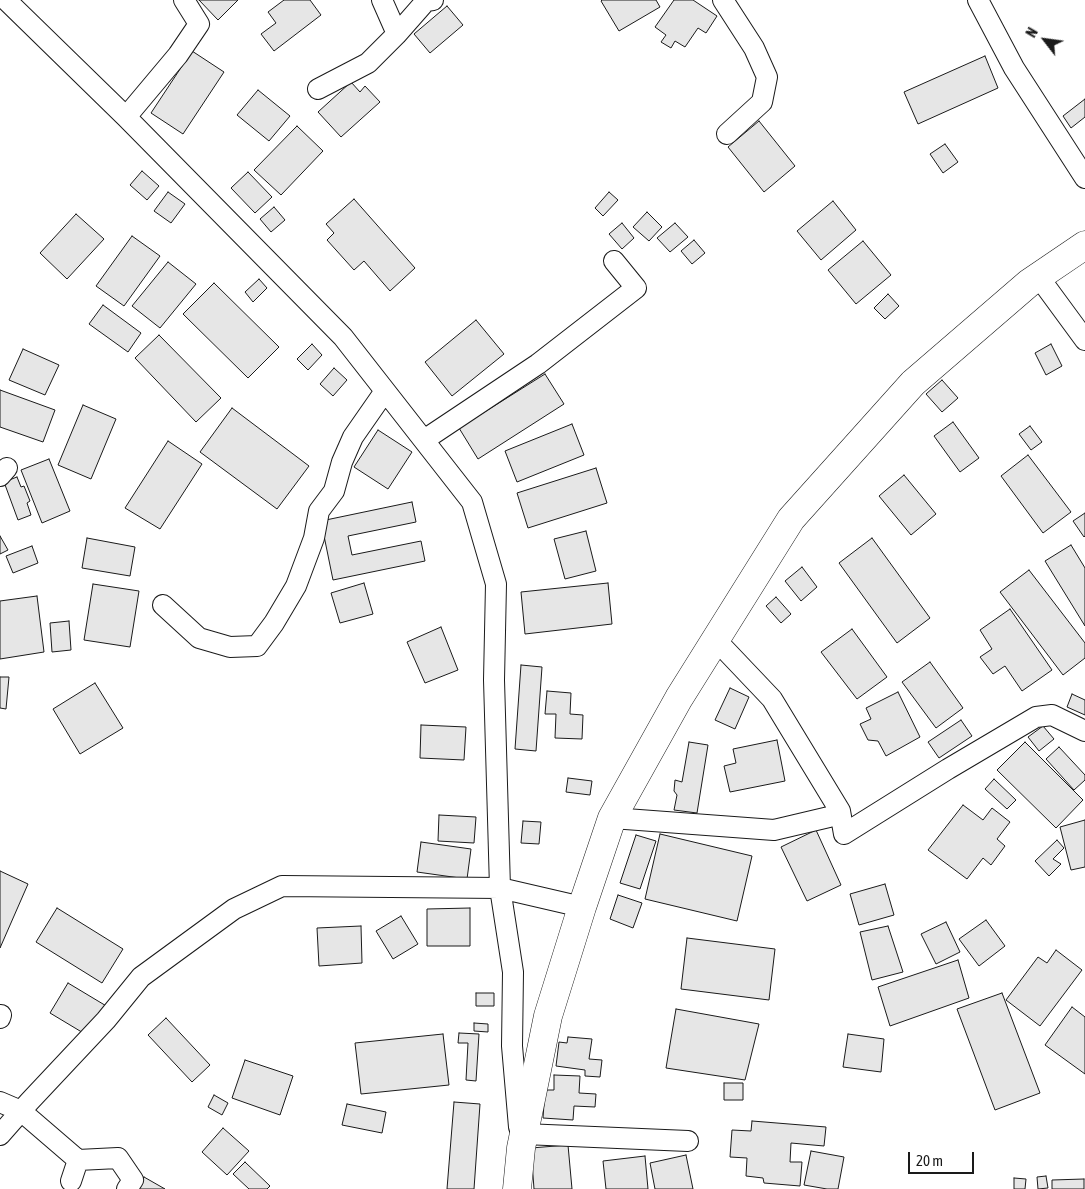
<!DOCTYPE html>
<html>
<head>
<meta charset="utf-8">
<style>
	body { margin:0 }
	#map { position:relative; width:1085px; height:1189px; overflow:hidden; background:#fff; font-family:"Asap Condensed",sans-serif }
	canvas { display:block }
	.north { position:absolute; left:1020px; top:15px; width:50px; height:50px; -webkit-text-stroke:4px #fff; paint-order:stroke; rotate:300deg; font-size:14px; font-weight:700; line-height:20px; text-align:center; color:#1a1a1a }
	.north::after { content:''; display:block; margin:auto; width:18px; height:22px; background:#1a1a1a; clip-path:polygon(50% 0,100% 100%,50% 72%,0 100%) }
	.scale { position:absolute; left:908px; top:1152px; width:66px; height:22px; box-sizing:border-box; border:2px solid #1a1a1a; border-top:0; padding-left:6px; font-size:15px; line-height:18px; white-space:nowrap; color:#1a1a1a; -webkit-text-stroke:4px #fff; paint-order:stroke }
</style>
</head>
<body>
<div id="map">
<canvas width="1085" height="1189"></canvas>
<div class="north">N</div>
<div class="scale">20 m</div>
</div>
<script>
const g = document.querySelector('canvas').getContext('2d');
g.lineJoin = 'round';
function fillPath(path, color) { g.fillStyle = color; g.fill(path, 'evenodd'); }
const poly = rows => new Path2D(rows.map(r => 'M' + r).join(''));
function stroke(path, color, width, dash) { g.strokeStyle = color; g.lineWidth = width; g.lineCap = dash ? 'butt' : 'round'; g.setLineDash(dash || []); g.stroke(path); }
const building = poly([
	[199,0,238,0,218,20,199,0],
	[284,0,310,0,321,15,274,51,261,34,276,23,268,12,284,0],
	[602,0,656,0,660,7,619,31,601,1,602,0],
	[674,0,693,0,717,16,706,33,698,28,685,47,675,41,671,48,661,42,666,35,655,27,674,0],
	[447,6,463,25,430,53,414,34,447,6],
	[192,51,224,72,183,134,151,113,192,51],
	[985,56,998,88,918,124,904,92,985,56],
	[351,82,360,92,365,86,380,102,341,137,318,112,351,82],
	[258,90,290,116,269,141,237,115,258,90],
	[1085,99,1085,117,1071,128,1063,116,1085,99],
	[759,121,795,166,764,192,728,147,759,121],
	[297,126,323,151,281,195,254,170,297,126],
	[945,144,958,162,943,173,930,154,945,144],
	[142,171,159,186,147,200,130,185,142,171],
	[248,172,272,197,255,213,231,188,248,172],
	[168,192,185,204,171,223,154,211,168,192],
	[609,192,618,200,603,216,595,208,609,192],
	[354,199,415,268,390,291,364,261,354,270,327,240,334,233,326,224,354,199],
	[833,201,856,230,821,260,797,231,833,201],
	[274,207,285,220,271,232,260,219,274,207],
	[647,212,662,227,649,241,633,227,647,212],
	[76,214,104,239,67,279,40,253,76,214],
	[622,223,634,238,622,249,609,234,622,223],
	[675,223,688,237,670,252,657,238,675,223],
	[132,236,160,256,124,306,96,286,132,236],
	[694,240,705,253,692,264,681,251,694,240],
	[863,241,891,275,856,304,828,270,863,241],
	[168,262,196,284,160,328,132,306,168,262],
	[259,279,267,288,253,302,245,292,259,279],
	[214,283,279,347,248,378,183,314,214,283],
	[888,294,899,306,885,319,874,308,888,294],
	[103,305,141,333,128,352,89,324,103,305],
	[476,320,504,354,452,396,425,362,476,320],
	[159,335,221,398,196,422,135,358,159,335],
	[312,344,322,355,308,370,297,359,312,344],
	[1051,344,1062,366,1046,375,1035,353,1051,344],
	[23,349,59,365,45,395,9,380,23,349],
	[334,368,347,380,333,396,320,384,334,368],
	[545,374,564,404,478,459,459,428,545,374],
	[942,380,958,398,942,412,926,394,942,380],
	[0,390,55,410,43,442,0,427,0,390],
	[83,405,116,419,91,479,58,465,83,405],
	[232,408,309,466,277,509,200,452,232,408],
	[953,422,979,458,960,472,934,436,953,422],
	[572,424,584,455,517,482,505,451,572,424],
	[1030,426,1042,442,1031,450,1019,434,1030,426],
	[378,430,412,452,388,489,354,467,378,430],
	[168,441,202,464,160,529,125,508,168,441],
	[1028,455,1071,512,1043,533,1001,476,1028,455],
	[49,459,70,511,42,523,21,470,49,459],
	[596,468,607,503,528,528,517,493,596,468],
	[904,475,936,514,911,535,879,496,904,475],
	[17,477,21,487,24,486,30,501,27,503,31,515,18,520,4,482,17,477],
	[412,502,416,522,348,536,352,555,421,541,425,561,333,580,321,521,412,502],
	[1085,513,1085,536,1084,537,1073,521,1085,513],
	[586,531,596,571,565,579,554,539,586,531],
	[0,536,8,550,0,554,0,536],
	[87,538,135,547,130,576,82,568,87,538],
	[872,538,930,618,897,643,839,563,872,538],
	[1071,545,1085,568,1085,626,1045,561,1071,545],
	[32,546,38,563,13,573,6,556,32,546],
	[802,567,817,587,801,601,785,581,802,567],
	[1029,570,1085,643,1085,658,1063,675,1000,592,1029,570],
	[364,583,373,614,340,623,331,593,364,583],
	[608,583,612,624,525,634,521,592,608,583],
	[93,584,139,591,130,647,84,640,93,584],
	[37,596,44,652,0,659,0,601,37,596],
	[776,597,791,614,781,623,766,606,776,597],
	[1010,609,1052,670,1022,691,1005,666,993,674,980,657,992,649,980,630,1010,609],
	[69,621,71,650,52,652,50,623,69,621],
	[441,627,458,670,425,683,407,642,441,627],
	[852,629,887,677,857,699,821,652,852,629],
	[930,662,963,708,936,728,902,682,930,662],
	[521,665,542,667,536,751,515,749,521,665],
	[0,677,9,677,6,709,0,708,0,677],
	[95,683,123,728,80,754,53,709,95,683],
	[730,688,749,697,735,729,715,720,730,688],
	[547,691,571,693,570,714,583,715,582,739,555,738,556,714,545,714,547,691],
	[898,692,920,737,886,756,878,741,868,740,860,724,871,719,866,708,898,692],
	[1072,694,1085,700,1085,715,1067,707,1072,694],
	[961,720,972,736,939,758,928,742,961,720],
	[421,725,466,727,464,760,420,758,421,725],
	[1043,726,1054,739,1039,751,1028,737,1043,726],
	[777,740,785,781,730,792,724,766,736,763,733,749,777,740],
	[689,742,708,745,697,813,674,810,677,795,674,791,675,780,682,782,689,742],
	[1025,742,1083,800,1056,828,997,770,1025,742],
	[1059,747,1085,775,1085,780,1074,790,1046,759,1059,747],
	[568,778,592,781,590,795,566,792,568,778],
	[994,779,1016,800,1007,809,985,789,994,779],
	[963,805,983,820,992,808,1010,822,997,839,1005,846,991,865,983,858,967,879,928,850,963,805],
	[439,815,476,817,474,843,438,841,439,815],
	[1085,820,1085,867,1071,870,1060,827,1085,820],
	[523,821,541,822,539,844,521,843,523,821],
	[816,830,841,885,807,901,781,847,816,830],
	[660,834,752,856,737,921,645,899,660,834],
	[636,835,656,841,640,889,620,883,636,835],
	[1057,840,1064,848,1053,859,1061,864,1049,876,1035,861,1057,840],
	[421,842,471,849,467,879,417,872,421,842],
	[0,871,28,884,0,948,0,871],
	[885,884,894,915,859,925,850,894,885,884],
	[618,895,642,903,633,928,610,919,618,895],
	[57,908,123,949,102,983,36,942,57,908],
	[470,908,470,946,427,946,427,909,470,908],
	[401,916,418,944,393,959,376,931,401,916],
	[986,920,1005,946,979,966,959,939,986,920],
	[946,922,960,952,936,964,921,934,946,922],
	[361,926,362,963,319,966,317,928,361,926],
	[888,926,903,972,872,980,860,932,888,926],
	[687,938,775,949,769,1000,681,989,687,938],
	[1056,950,1082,970,1040,1026,1006,1000,1038,957,1047,963,1056,950],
	[958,960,969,998,890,1026,878,987,958,960],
	[68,983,113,1010,85,1034,50,1013,68,983],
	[476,993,494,993,494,1006,476,1006,476,993],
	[1002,993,1040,1093,995,1110,957,1009,1002,993],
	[1072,1007,1085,1017,1085,1074,1045,1045,1072,1007],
	[676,1009,759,1024,745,1080,666,1068,676,1009],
	[166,1018,210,1065,192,1082,148,1035,166,1018],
	[474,1023,488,1024,488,1032,474,1031,474,1023],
	[459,1033,479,1034,476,1081,466,1080,468,1043,458,1043,459,1033],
	[443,1034,449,1085,361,1094,355,1043,443,1034],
	[848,1034,884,1039,881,1072,843,1067,848,1034],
	[568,1037,592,1039,589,1059,602,1060,600,1077,585,1076,585,1070,556,1066,559,1042,567,1043,568,1037],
	[245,1060,293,1076,280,1115,232,1098,245,1060],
	[554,1075,580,1076,579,1093,596,1094,595,1107,574,1106,573,1120,543,1118,545,1090,554,1090,554,1075],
	[724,1083,743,1083,743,1100,724,1100,724,1083],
	[214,1095,228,1103,222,1115,208,1107,214,1095],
	[454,1102,480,1104,474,1189,447,1189,454,1102],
	[347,1104,386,1112,382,1133,342,1125,347,1104],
	[752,1121,826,1127,824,1146,791,1143,790,1162,802,1162,800,1186,764,1183,763,1178,746,1176,747,1158,730,1157,732,1130,751,1131,752,1121],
	[223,1128,249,1151,227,1175,202,1152,223,1128],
	[568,1145,572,1189,534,1189,531,1148,568,1145],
	[811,1151,844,1157,838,1189,827,1189,804,1185,811,1151],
	[686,1155,693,1189,655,1189,650,1163,686,1155],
	[645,1156,648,1189,606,1189,603,1161,645,1156],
	[245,1162,270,1186,267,1189,249,1189,233,1174,245,1162],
	[1046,1176,1048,1188,1038,1189,1037,1177,1046,1176],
	[144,1177,165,1189,137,1189,144,1177],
	[1014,1178,1026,1179,1025,1189,1014,1189,1014,1178],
	[1084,1179,1084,1189,1052,1189,1052,1180,1084,1179]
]);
fillPath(building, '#e6e6e6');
stroke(building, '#1a1a1a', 1);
const minor = poly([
	[6,0,126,117,343,337,472,502,496,584,494,680,500,888,513,972,512,1046,519,1127],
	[382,0,397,34],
	[723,0,754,48,767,77,762,102,727,134],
	[978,0,1014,68,1085,178],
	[318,89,368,63,397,34,426,1,433,0],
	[126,117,178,55,199,24,184,0],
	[1038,276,1085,340],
	[424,440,538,364,636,288,614,261],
	[0,476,7,468],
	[163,605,199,638,230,647,257,646,274,623,296,586,314,538,319,511,334,491,342,462,353,437,385,391],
	[715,639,772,699,840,811,844,834,948,769,1036,717,1052,715,1085,731],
	[612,818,774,830,829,817,840,811],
	[0,1018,1,1015],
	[0,1102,21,1111,78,1160,71,1181],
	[524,1134,688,1141],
	[0,1135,29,1102,106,1020,141,977,234,909,282,886,500,888,582,907],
	[78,1160,118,1158,133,1180,127,1189]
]);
const secondary = poly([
	[517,1189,521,1148,548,1016,582,907,612,818,679,698,791,519,913,383,1029,283,1085,245]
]);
stroke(minor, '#1a1a1a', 22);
stroke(secondary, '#1a1a1a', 29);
stroke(minor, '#fff', 20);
stroke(secondary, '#fff', 28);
</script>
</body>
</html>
